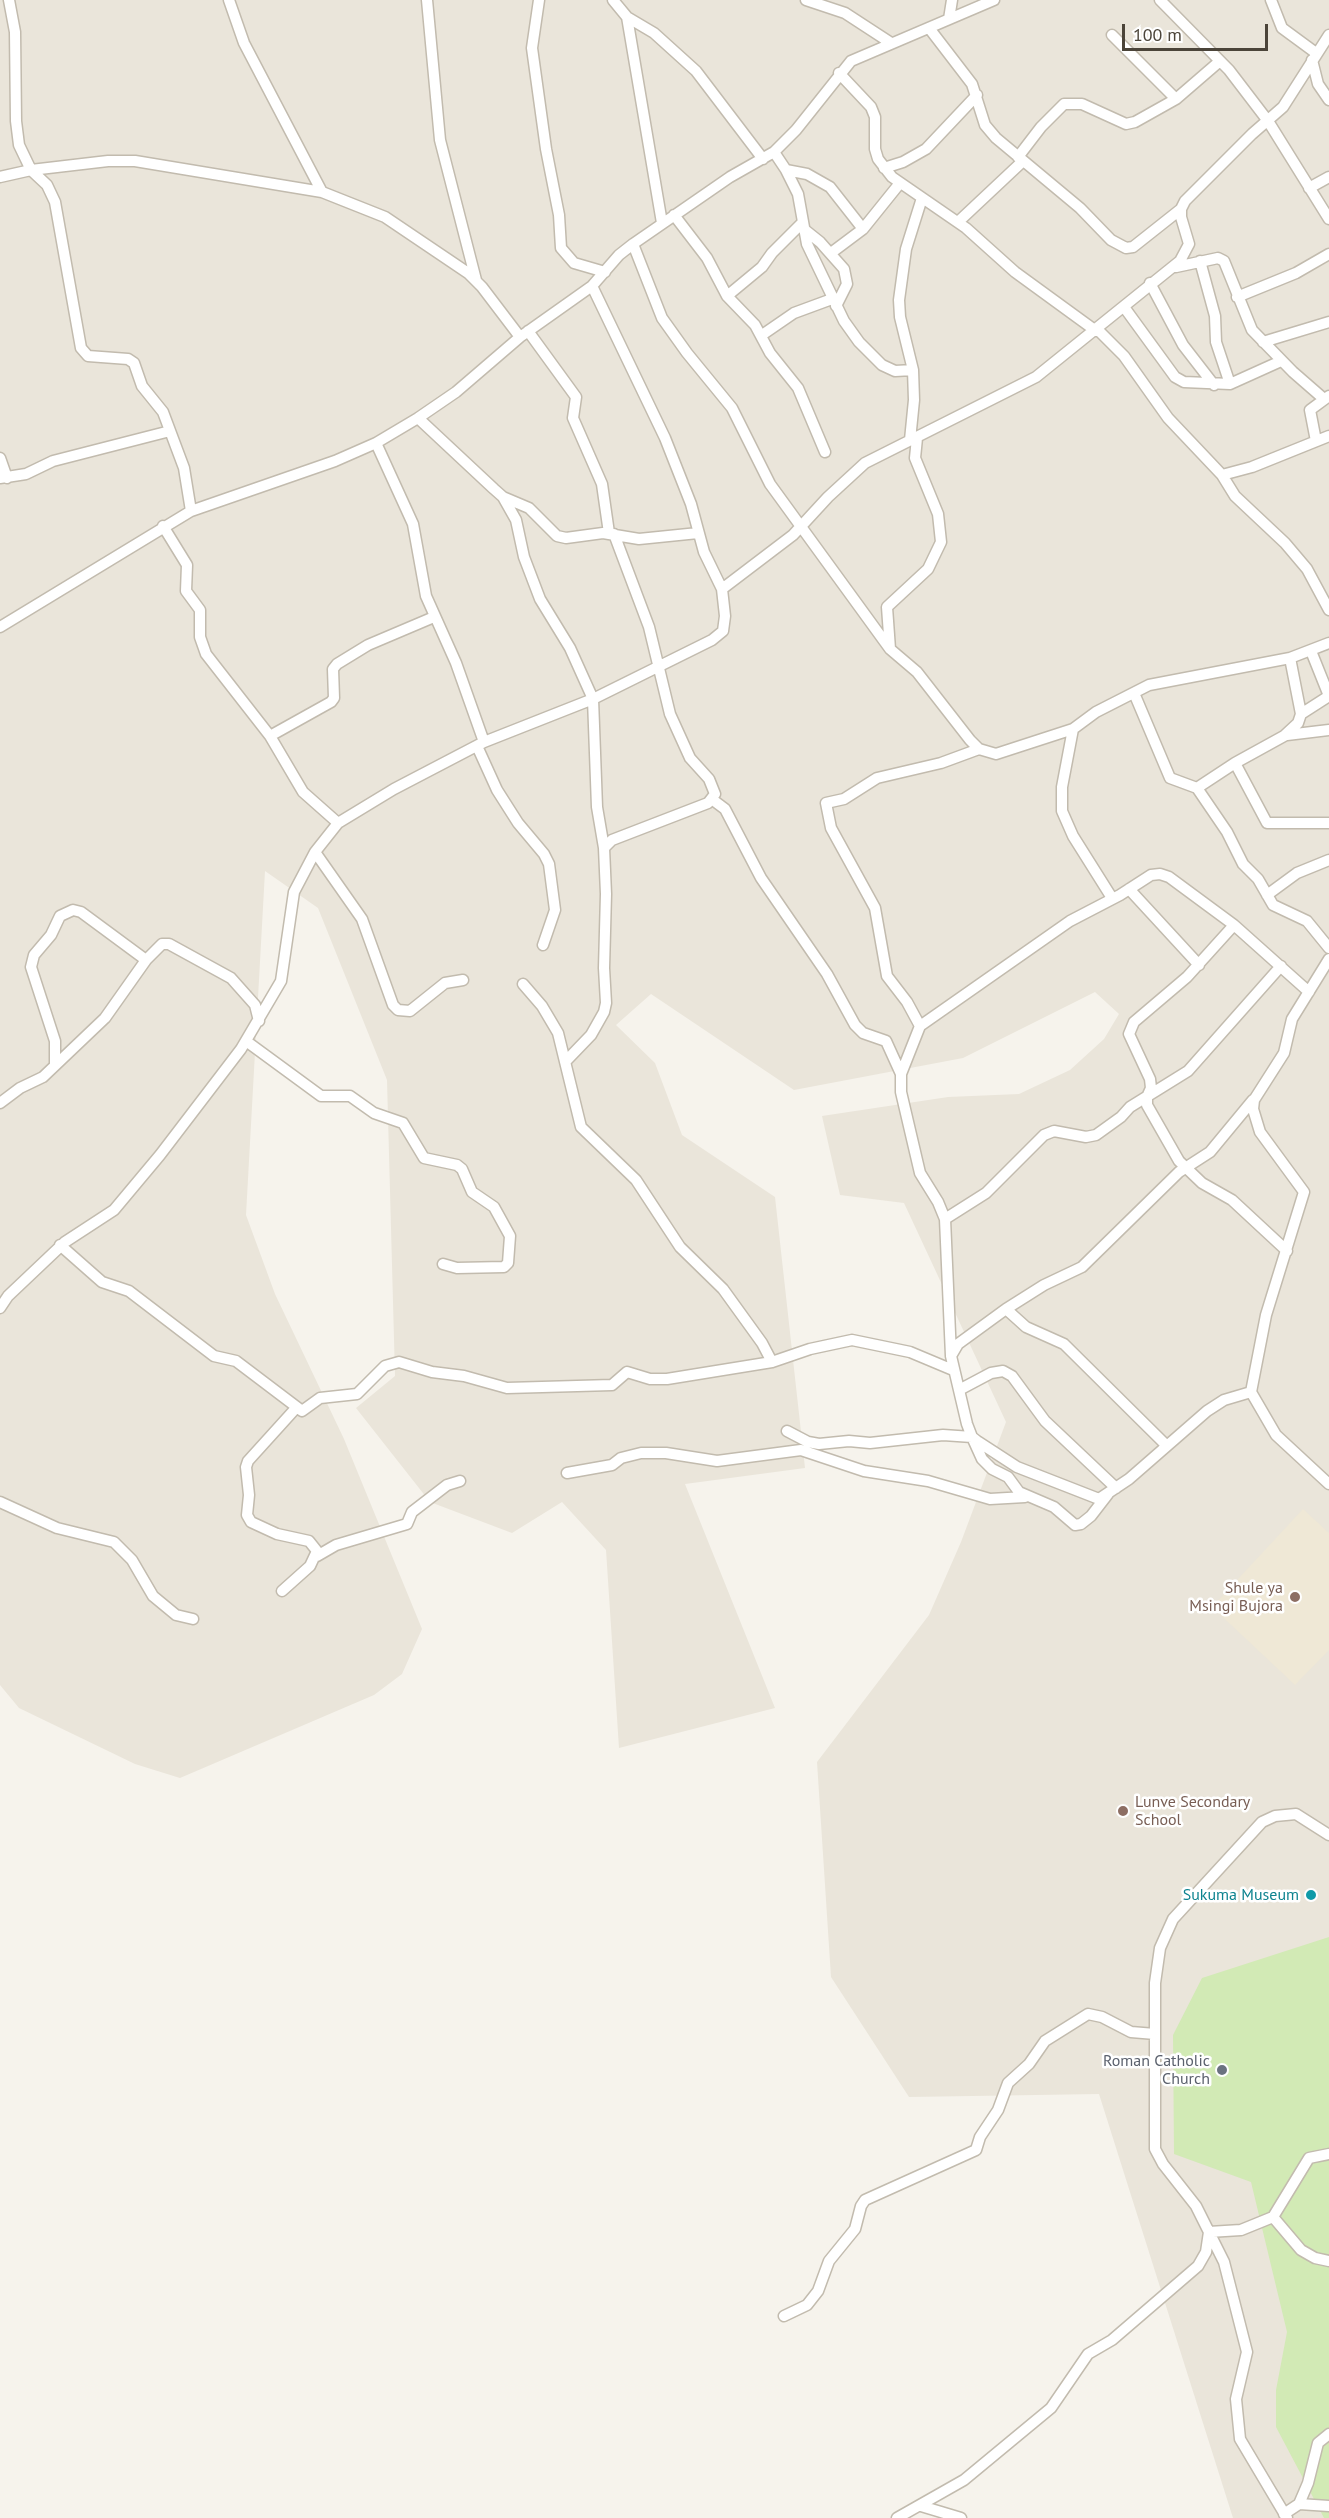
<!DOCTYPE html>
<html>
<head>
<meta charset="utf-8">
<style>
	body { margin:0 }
	#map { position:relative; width:1329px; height:2518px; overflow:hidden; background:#f6f3ec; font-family:"PT Sans",sans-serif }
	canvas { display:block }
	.scale { position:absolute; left:1122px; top:24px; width:146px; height:27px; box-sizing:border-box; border:3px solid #4b4439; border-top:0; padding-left:8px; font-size:18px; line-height:21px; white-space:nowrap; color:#4b4439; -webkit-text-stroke:4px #fff; paint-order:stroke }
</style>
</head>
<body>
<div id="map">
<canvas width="1329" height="2518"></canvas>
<div class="scale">100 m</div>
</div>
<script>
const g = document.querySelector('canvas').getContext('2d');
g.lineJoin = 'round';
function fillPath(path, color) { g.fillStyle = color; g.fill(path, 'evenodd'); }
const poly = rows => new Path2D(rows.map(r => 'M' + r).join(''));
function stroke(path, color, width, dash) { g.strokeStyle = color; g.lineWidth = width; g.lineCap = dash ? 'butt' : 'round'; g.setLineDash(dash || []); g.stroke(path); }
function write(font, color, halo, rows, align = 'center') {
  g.font = font + ' "PT Sans",sans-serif'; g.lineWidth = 5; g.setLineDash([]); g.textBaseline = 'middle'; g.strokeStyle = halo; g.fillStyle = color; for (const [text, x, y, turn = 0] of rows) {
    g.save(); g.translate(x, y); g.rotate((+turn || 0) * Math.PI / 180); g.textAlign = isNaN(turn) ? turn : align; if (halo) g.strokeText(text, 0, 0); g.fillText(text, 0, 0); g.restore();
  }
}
fillPath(poly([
	[0,0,1329,0,1329,2518,1233,2518,1099,2094,909,2097,831,1977,817,1762,929,1615,961,1542,1006,1422,904,1203,840,1195,822,1116,948,1097,1019,1094,1070,1070,1104,1039,1119,1014,1095,992,963,1058,794,1090,651,994,616,1025,655,1063,682,1135,775,1197,805,1468,685,1484,775,1708,619,1748,606,1550,562,1502,512,1533,430,1502,356,1408,395,1376,387,1080,318,908,265,871,246,1215,275,1294,344,1439,422,1629,402,1674,374,1695,180,1778,135,1764,19,1708,0,1685]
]), '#eae5da');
fillPath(poly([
	[1303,1509,1329,1533,1329,1650,1295,1685,1212,1607]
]), '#efe8d6');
fillPath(poly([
	[1329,1937,1329,2518,1324,2518,1276,2427,1276,2390,1287,2332,1251,2182,1174,2154,1173,2035,1202,1978]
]), '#d2eab5');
const street = poly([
	[9,0,15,32,16,121,19,145,31,170,47,185,55,202,81,348,88,356,128,359,134,363,142,386,163,412,184,468,191,511],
	[229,0,244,43,322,192],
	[427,0,440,140,476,280],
	[539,0,532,48,546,149,559,215,561,248,574,263,605,272],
	[613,0,627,17,662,223],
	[806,0,845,13,891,43],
	[1160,0,1229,70,1268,121,1329,219],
	[1271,0,1282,28,1316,53],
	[627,17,654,33,696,71,763,159],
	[949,19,952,0],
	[929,28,972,84,985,125,996,138,1080,208,1111,240,1126,248,1133,247,1181,209],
	[1112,35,1176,99],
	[1312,60,1318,84,1329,100],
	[839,73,871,107,875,117,875,149,878,159,892,177,966,228,1015,272,1096,331],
	[774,152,786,170,798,194,807,244,844,321,859,342,882,365,895,371,913,370],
	[1018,157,1041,127,1064,104,1082,104,1126,124,1135,122,1176,99,1220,61],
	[884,168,903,162,926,149,977,95],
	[786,170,807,174,830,187,863,229],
	[0,177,31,170,108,161,135,161,322,192,385,217,468,273,482,287,520,337],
	[1309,188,1329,177],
	[674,215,707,258,727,296,755,325,770,353,798,388,825,452],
	[958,222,1023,161],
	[805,230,820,242,844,269,847,284,836,306],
	[633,244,662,318,687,353,732,408,770,484,890,649,917,672,970,740,979,749,996,754,1073,729,1062,787,1062,811,1073,836,1112,898],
	[831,253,863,229,900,183],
	[1200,261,1215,316,1216,342,1230,384],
	[1176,267,1218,258,1224,261,1252,330,1293,372,1324,399],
	[1150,283,1183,345,1214,385],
	[592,286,665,438,691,504,704,552,722,589],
	[727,296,762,267,772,253,803,222],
	[1237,297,1296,273,1329,254],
	[1124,307,1175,377,1184,382,1230,384,1281,361],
	[1097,329,1124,356,1168,418,1222,475,1252,467,1329,436],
	[528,331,576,397,573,418,602,484,609,533],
	[762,335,794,313,832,299],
	[1263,342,1329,322],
	[418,418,494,489,503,497,529,508,557,536,566,538,603,533,639,539,698,533],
	[910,440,914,400,913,370,900,317,899,300,906,249,922,198],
	[1316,441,1310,410,1329,396],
	[376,443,413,524,426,596,456,663,484,742],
	[0,458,7,478],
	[1222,475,1235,496,1285,543,1307,569,1329,610],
	[0,478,26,474,53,461,170,431],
	[503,497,516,520,524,557,540,599,570,648,593,699,597,807,604,848,606,894,604,968,606,1003,604,1012,591,1035,565,1062],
	[163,526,187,565,186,591,200,610,200,637,206,654,270,736,303,792,338,823],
	[0,627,191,511,335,461,376,443,418,418,456,392,520,337,592,286,619,255,633,244,730,177,774,152,796,130,851,61,994,0],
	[890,649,887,607,928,569,941,542,938,514,915,458,917,438],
	[1134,693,1170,778,1197,788,1227,832,1243,864,1258,879,1273,905,1307,921,1329,948],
	[1301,714,1329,696,1311,651],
	[1073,729,1096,712,1149,685,1290,658,1329,643],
	[1287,735,1329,730],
	[270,736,331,702,334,698,333,669,337,664,368,645,434,617],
	[477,746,497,790,518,823,544,854,549,864,555,910,543,945],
	[1235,763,1267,823,1329,823],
	[1197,788,1235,763,1284,736,1298,723,1301,714,1290,658],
	[713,800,725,809,761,878,827,974,855,1025,863,1033,886,1041,901,1074],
	[604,848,612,840,708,803,715,794,709,779,690,758,670,714,649,627,614,534],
	[315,852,362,919,393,1005,398,1010,410,1011,445,983,463,980],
	[1129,889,1199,965],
	[1267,895,1297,873,1329,860],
	[1234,925,1169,877,1160,874,1151,875,1120,895,1070,921,920,1026,901,1074,901,1092,920,1173,938,1202,945,1219,951,1356,967,1424,972,1437,977,1441,1017,1467,1099,1499,1129,1479,1207,1411,1224,1400,1251,1392],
	[1329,959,1292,1019,1284,1053,1254,1100,1253,1109,1260,1132,1304,1192,1266,1315,1251,1392,1276,1435,1329,1484],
	[523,984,542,1006,558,1033,581,1127,636,1180,680,1247,723,1289,762,1343,772,1362],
	[920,1026,907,1002,887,976,875,908,831,828,826,803,844,799,877,778,941,763,979,749],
	[246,1041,321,1096,350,1096,374,1113,403,1123,424,1158,457,1165,462,1169,472,1192,494,1207,510,1236,508,1263,504,1267,457,1268,443,1264],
	[55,1065,55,1041,31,967,34,955,51,935,60,916,73,910,81,912,146,960],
	[0,1103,20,1088,43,1077,105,1018,146,960,162,944,169,944,231,978,255,1005,259,1021],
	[945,1219,986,1193,1044,1135,1054,1131,1086,1137,1096,1135,1121,1117,1130,1107,1188,1071,1281,966],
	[60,1245,102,1282,129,1291,214,1356,236,1361,302,1411,320,1398,357,1394,385,1366,399,1362,432,1372,464,1376,507,1388,612,1385,627,1372,650,1379,667,1379,772,1362,810,1349,852,1340,910,1352,953,1370],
	[1287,1251,1232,1200,1202,1183,1179,1161,1147,1105,1147,1097,1151,1088,1150,1079,1129,1034,1134,1022,1187,977,1234,925,1309,992],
	[0,1308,8,1296,65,1242,114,1210,160,1155,241,1049,281,981,294,892,315,852,338,823,394,789,484,742,593,699,712,640,723,631,725,616,722,589,793,535,828,497,865,463,1036,377,1180,261,1189,244,1181,217,1181,209,1185,201,1252,134,1283,107,1329,35],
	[1006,1309,1026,1327,1064,1344,1166,1445],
	[951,1356,958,1344,1006,1309,1044,1285,1082,1267,1179,1172,1210,1152,1253,1100],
	[959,1390,991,1373,1003,1371,1012,1376,1045,1421,1116,1488],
	[787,1431,808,1442,819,1444,849,1441,870,1443,943,1435,972,1437,982,1459,992,1469,1008,1477,1019,1492,1054,1507,1075,1525,1081,1524,1091,1516,1108,1494],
	[567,1473,612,1465,621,1458,641,1453,666,1453,717,1461,801,1450,864,1471,928,1481,990,1499,1025,1497],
	[0,1502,57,1528,114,1542,132,1560,153,1596,176,1615,193,1619],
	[317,1556,336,1545,407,1524,412,1512,447,1485,460,1481],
	[282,1591,310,1566,317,1551,309,1541,277,1534,251,1522,247,1515,249,1495,246,1467,248,1461,296,1408],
	[1273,2217,1309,2158,1329,2154],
	[784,2316,807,2305,818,2291,829,2261,855,2229,861,2206,865,2200,976,2150,980,2137,998,2110,1008,2083,1029,2064,1045,2041,1088,2014,1102,2017,1131,2032,1155,2034],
	[1299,2504,1329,2506],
	[921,2506,961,2518],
	[1284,2514,1299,2504,1308,2483,1318,2443,1329,2434],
	[897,2518,964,2480,1051,2408,1088,2354,1112,2340,1198,2266,1206,2252,1209,2232,1241,2230,1273,2217,1301,2250,1315,2258,1329,2261],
	[1287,2518,1240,2439,1236,2399,1247,2352,1224,2262,1196,2206,1163,2164,1155,2149,1155,1983,1160,1948,1173,1919,1262,1822,1275,1816,1296,1814,1329,1835]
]);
stroke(street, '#c2bbae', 13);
stroke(street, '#fff', 10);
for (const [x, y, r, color] of [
	[1295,1597,6,"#8d6e63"],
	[1123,1811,6,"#8d6e63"],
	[1311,1895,6,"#0f9aa8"],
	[1222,2070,6,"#6b7280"]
]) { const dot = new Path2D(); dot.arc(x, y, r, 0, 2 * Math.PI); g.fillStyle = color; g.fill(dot); stroke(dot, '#fff', 2); }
write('16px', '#785e54', '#fff', [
	["Shule ya",1283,1588],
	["Msingi Bujora",1283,1606],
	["Lunve Secondary",1135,1802,"left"],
	["School",1135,1820,"left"]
], 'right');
write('16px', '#0d838f', '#fff', [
	["Sukuma Museum",1299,1895]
], 'right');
write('16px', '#5b616d', '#fff', [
	["Roman Catholic",1210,2061],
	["Church",1210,2079]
], 'right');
</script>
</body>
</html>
